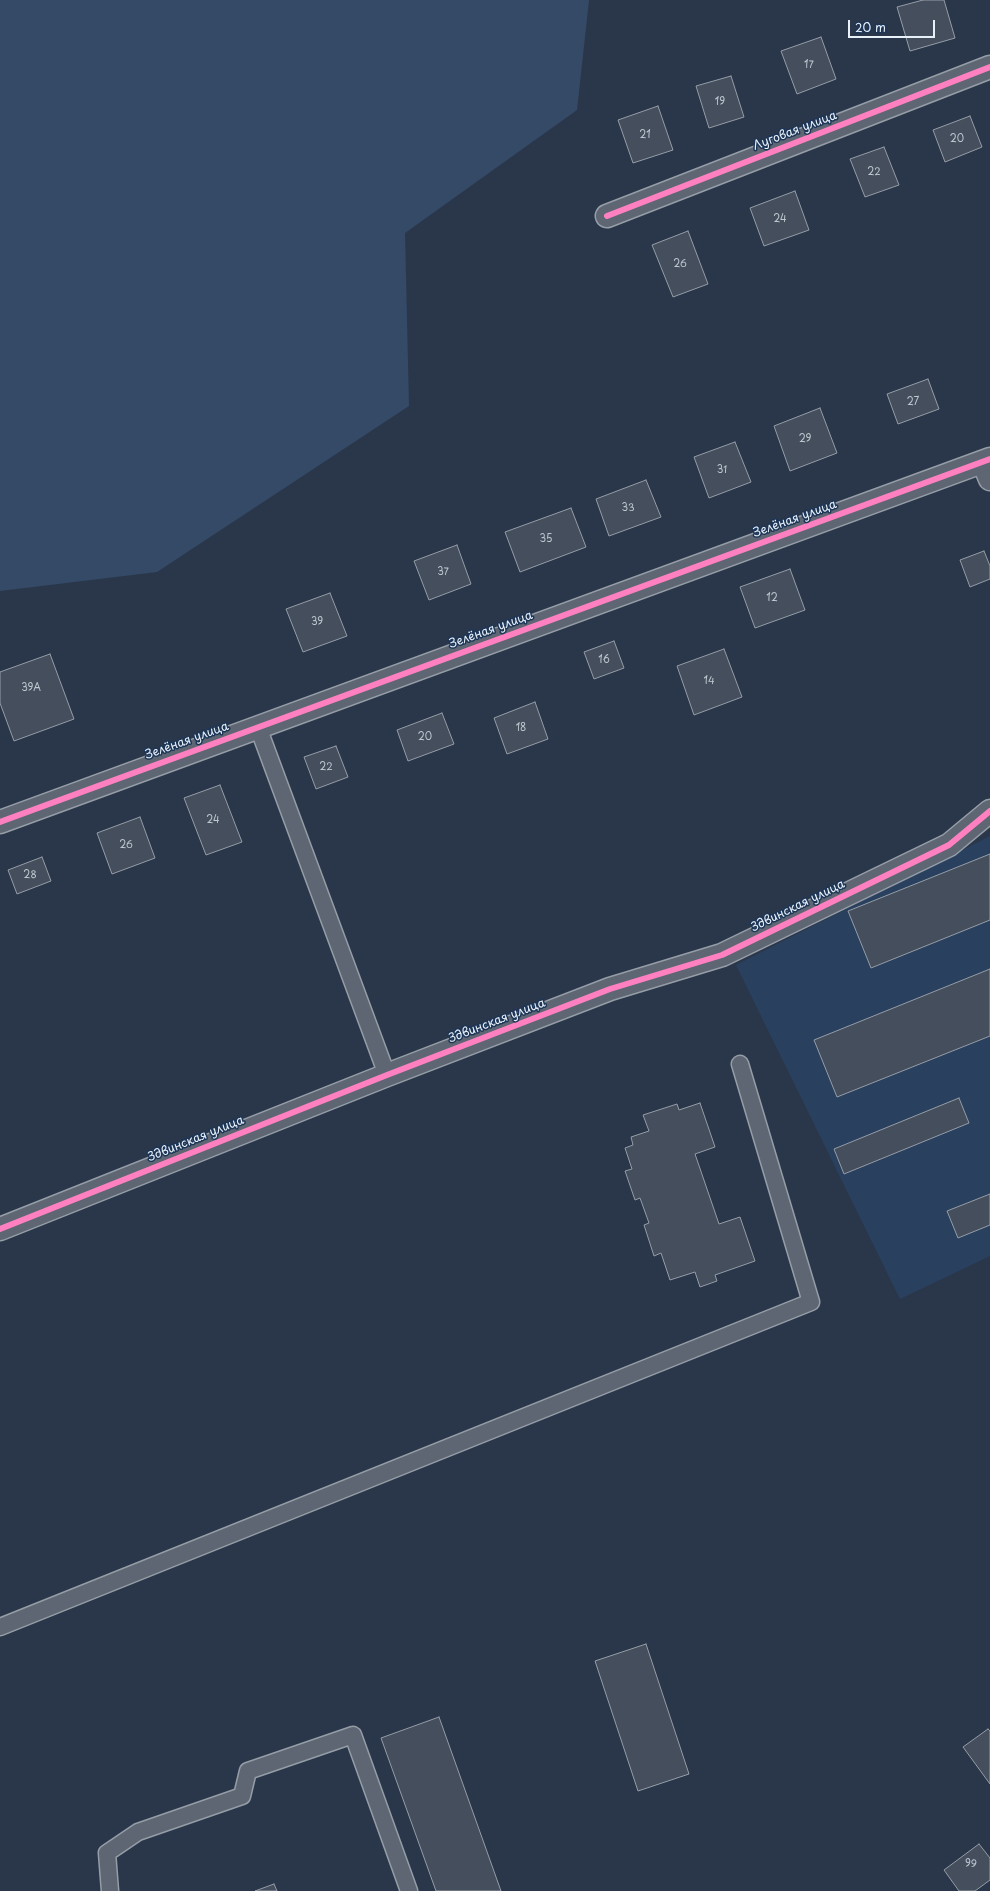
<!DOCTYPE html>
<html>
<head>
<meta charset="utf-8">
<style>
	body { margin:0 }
	#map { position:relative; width:990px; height:1891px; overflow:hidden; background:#2a374a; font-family:"Playpen Sans",sans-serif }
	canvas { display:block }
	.scale { position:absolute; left:848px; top:20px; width:87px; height:18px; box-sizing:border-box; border:2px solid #e8f1f8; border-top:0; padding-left:5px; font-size:12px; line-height:14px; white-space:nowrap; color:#e8f1f8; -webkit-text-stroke:3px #1d3557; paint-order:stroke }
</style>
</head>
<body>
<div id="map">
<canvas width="990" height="1891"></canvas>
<div class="scale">20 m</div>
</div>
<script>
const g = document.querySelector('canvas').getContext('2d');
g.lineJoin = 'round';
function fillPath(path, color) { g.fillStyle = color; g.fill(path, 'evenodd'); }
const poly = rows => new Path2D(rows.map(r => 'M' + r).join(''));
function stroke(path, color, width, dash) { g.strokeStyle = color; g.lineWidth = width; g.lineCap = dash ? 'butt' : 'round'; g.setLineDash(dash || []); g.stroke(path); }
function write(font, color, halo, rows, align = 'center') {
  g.font = font + ' "Playpen Sans",sans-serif'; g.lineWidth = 3; g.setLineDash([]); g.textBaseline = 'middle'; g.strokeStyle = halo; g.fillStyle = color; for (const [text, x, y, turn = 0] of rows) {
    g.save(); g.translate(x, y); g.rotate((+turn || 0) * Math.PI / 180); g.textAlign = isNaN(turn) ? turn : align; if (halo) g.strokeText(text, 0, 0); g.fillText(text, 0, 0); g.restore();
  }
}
fillPath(poly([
	[990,836,990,1256,900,1299,736,965]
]), '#2a405f');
fillPath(poly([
	[0,0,589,0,577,110,405,233,409,406,157,572,0,591]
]), '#354a67');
const building = poly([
	[923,0,944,0,955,38,910,51,897,7,923,0],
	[821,37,836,79,797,94,781,51,821,37],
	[731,76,744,117,709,128,696,86,731,76],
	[658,106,673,150,633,163,618,120,658,106],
	[970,116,982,147,945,162,933,130,970,116],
	[884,147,899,185,865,197,850,159,884,147],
	[795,191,809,230,764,246,750,208,795,191],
	[688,231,708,284,673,297,652,245,688,231],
	[928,379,939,409,898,424,887,394,928,379],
	[820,408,837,453,790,471,774,426,820,408],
	[735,442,751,482,709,498,694,457,735,442],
	[646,480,661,517,609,536,596,499,646,480],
	[571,508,586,547,520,572,505,532,571,508],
	[457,545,471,584,429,600,414,561,457,545],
	[984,551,990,566,990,579,970,587,960,560,984,551],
	[790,569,805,610,755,628,740,587,790,569],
	[330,593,347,636,303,652,286,609,330,593],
	[614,641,624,668,594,679,584,652,614,641],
	[724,649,742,697,694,715,677,666,724,649],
	[50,654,74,719,14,741,0,703,0,672,50,654],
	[535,702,548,739,507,754,494,718,535,702],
	[442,713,454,744,408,761,397,730,442,713],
	[336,746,348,777,316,789,304,757,336,746],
	[220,785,242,842,206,855,184,798,220,785],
	[140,817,155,858,112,874,97,833,140,817],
	[990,854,990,920,871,968,848,911,990,854],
	[42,857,51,881,17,894,8,870,42,857],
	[990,969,990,1036,837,1097,814,1040,990,969],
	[959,1098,969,1123,844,1174,834,1149,959,1098],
	[700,1103,715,1147,695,1154,719,1224,740,1217,755,1261,715,1275,717,1281,700,1287,695,1272,670,1280,661,1253,654,1256,644,1225,649,1223,640,1198,635,1200,625,1171,632,1169,625,1148,633,1145,631,1137,649,1131,643,1115,677,1104,679,1110,700,1103],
	[990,1194,990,1225,958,1238,947,1211,990,1194],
	[646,1644,689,1774,638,1791,595,1661,646,1644],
	[439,1717,501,1891,436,1891,381,1738,439,1717],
	[988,1729,990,1731,990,1784,963,1747,988,1729],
	[979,1844,990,1858,990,1880,975,1891,959,1891,944,1870,979,1844],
	[274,1884,277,1891,255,1891,274,1884]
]);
fillPath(building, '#444e5c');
stroke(building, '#959da7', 1);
const lane = poly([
	[258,727,387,1075],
	[0,1627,811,1302,740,1064],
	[110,1891,107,1853,138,1832,242,1796,248,1771,353,1735,409,1891]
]);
const street = poly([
	[607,216,990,67],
	[983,462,990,479],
	[0,822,990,459],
	[0,1229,387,1075,610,989,722,955,949,845,990,811]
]);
stroke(lane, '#959da7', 19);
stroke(street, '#959da7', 25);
stroke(lane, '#5d6672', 16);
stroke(street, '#5d6672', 22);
stroke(poly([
	[607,216,990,67],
	[0,822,990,459],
	[0,1229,387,1075,610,989,722,955,949,845,990,811]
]), '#ff80c0', 6);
write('10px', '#bfc8d1', null, [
	["17",809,65],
	["19",720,102],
	["21",645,135],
	["20",957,139],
	["22",874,172],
	["24",780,219],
	["26",680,264],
	["27",913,402],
	["29",805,439],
	["31",722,470],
	["33",628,508],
	["35",546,539],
	["37",443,572],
	["12",772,598],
	["39",317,622],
	["16",604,660],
	["14",709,681],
	["39А",31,688],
	["18",521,728],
	["20",425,737],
	["22",326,767],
	["24",213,820],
	["26",126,845],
	["28",30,875],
	["99",971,1864]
]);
write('12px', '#e8f1f8', '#1d3557', [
	["Луговая улица",795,131,-21],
	["Зелёная улица",795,519,-20],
	["Зелёная улица",491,630,-20],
	["Зелёная улица",187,741,-20],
	["Здвинская улица",798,906,-26],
	["Здвинская улица",497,1021,-21],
	["Здвинская улица",196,1139,-22]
]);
</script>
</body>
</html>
